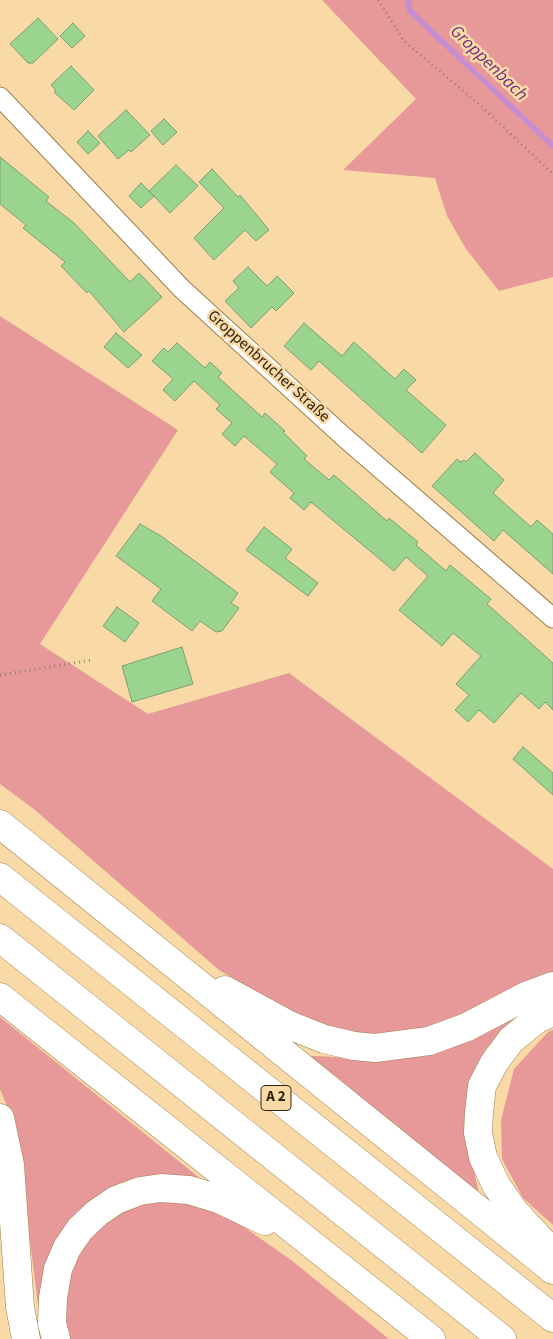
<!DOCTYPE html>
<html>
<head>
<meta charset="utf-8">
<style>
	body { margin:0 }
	canvas { display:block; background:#f9daa6 }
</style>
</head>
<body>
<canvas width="553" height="1339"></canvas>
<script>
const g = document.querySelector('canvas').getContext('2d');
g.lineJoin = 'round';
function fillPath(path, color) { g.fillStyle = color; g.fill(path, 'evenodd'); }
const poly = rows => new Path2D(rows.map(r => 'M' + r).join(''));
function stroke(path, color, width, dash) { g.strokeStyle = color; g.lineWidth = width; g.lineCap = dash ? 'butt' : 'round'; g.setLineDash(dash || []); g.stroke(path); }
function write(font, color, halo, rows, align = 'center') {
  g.font = font + ' "Source Sans 3",sans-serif'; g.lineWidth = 5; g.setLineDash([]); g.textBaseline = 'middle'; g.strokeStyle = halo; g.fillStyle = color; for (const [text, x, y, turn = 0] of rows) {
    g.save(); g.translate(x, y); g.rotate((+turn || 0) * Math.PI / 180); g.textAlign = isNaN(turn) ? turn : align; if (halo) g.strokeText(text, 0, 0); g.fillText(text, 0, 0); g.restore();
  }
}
fillPath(poly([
	[322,0,553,0,553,277,499,291,466,249,447,216,435,178,343,170,416,99],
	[0,316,178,430,40,644,148,714,289,673,553,869,553,972,426,1030,355,1037,296,1016,219,970,35,810,0,784],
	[516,1016,485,1050,471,1082,470,1153,482,1207,296,1055,354,1058],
	[0,1017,212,1188,217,1208,291,1260,389,1339,56,1339,52,1324,38,1339,39,1313,20,1161,13,1121,0,1089],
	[553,1030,553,1225,523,1198,502,1159,501,1120,514,1069,548,1032]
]), '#e69998');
stroke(poly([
	[408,0,410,11,553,146]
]), '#c58ed2', 5.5);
const building = poly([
	[38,18,58,39,33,63,28,63,10,44,38,18],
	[73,23,85,36,72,48,60,36,73,23],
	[71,66,94,90,74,110,55,93,55,89,51,85,71,66],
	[126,110,150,135,131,152,129,150,118,159,98,136,126,110],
	[164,119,177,132,163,145,151,131,164,119],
	[88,131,100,143,88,154,77,142,88,131],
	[0,157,49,197,46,201,74,223,130,282,139,273,162,297,124,332,89,291,87,293,61,266,65,262,23,228,26,225,0,204,0,157],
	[176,165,198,186,170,213,149,191,176,165],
	[212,169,238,197,240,195,269,230,256,241,245,230,214,260,194,238,224,208,199,182,212,169],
	[141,183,154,196,141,208,129,196,141,183],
	[248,267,267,286,277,276,294,293,276,311,272,307,251,328,225,301,239,288,233,281,248,267],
	[304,323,342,356,354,342,395,379,404,369,416,380,406,390,446,425,422,453,319,361,311,370,284,346,304,323],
	[116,333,142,355,128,368,104,347,116,333],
	[177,343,205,368,210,362,222,373,218,377,262,417,265,413,285,431,283,432,307,456,304,459,329,480,334,475,387,521,389,518,418,542,416,545,446,571,450,565,491,599,487,604,553,663,553,710,545,702,539,709,521,693,494,723,479,710,468,722,455,710,469,695,456,684,481,656,453,633,442,646,399,610,428,576,406,557,394,571,311,502,304,510,290,498,294,493,270,472,277,464,244,436,235,446,222,434,232,423,216,409,220,405,194,381,175,401,163,390,173,379,152,361,164,348,168,352,177,343],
	[475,453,504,480,493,493,531,527,537,520,553,534,553,574,503,530,494,541,432,486,457,459,461,462,464,460,466,462,475,453],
	[140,524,161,536,238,593,231,603,239,608,222,631,216,632,200,621,192,631,152,601,161,589,116,556,140,524],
	[264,527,292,549,285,558,318,583,308,596,246,550,264,527],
	[117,607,139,623,125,642,103,626,117,607],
	[182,647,193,684,132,702,122,666,182,647],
	[523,747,553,773,553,795,513,759,523,747]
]);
fillPath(building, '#9bd48e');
stroke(building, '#7b9f74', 1);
const minor = poly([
	[0,97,182,289,344,437,553,618]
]);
const motorway = poly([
	[0,824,553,1270],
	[0,877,553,1318],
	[0,938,502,1339],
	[225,990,289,1025,324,1039,354,1046,375,1048,429,1041,467,1027,526,996,553,986],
	[0,997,431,1339],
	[0,1118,10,1165,20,1307,26,1339],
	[550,1250,514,1211,496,1185,483,1157,478,1133,479,1112,482,1086,494,1063,511,1040,537,1019,553,1012],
	[56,1339,52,1323,53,1298,58,1269,67,1248,80,1229,97,1213,116,1200,140,1191,161,1188,189,1190,219,1199,265,1221]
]);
stroke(minor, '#9b7f4e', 21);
stroke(motorway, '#9b7f4e', 29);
stroke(poly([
	[378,0,404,41,482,107,553,174],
	[0,675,92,660]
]), '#97825d', 3, [1, 4]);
stroke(minor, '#fff', 19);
stroke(motorway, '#fff', 28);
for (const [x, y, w] of [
	[276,1098,30]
]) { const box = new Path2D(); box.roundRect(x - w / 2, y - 12.5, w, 25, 4); g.fillStyle = '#f9daa6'; g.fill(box); stroke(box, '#312511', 1); }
write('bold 15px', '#312511', null, [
	["A 2",276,1098]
]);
write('16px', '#312511', '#f9daa6', [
	["Groppenbrucher Straße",268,367,42]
]);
write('italic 18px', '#702e7e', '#f9daa6', [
	["Groppenbach",488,64,44]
]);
</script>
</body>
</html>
